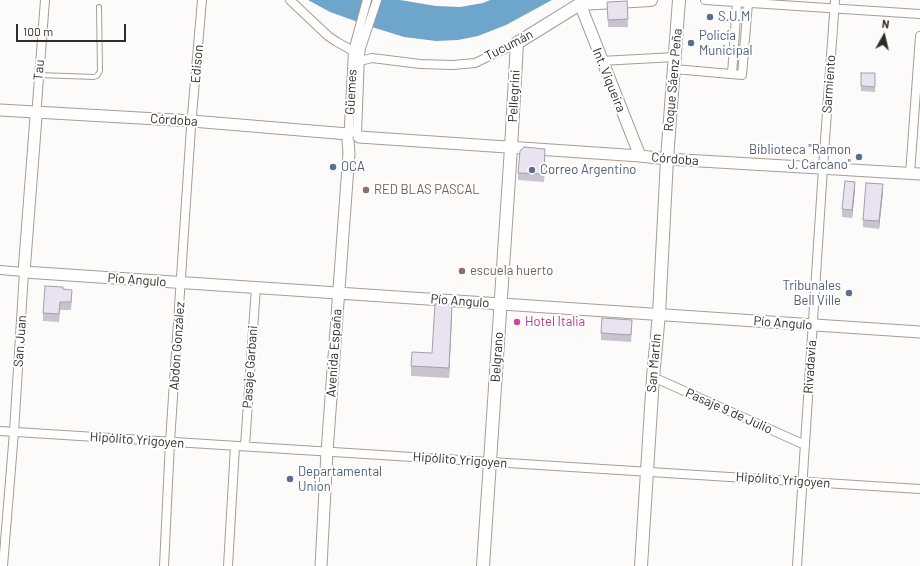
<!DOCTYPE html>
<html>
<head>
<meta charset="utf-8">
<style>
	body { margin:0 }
	#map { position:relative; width:920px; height:566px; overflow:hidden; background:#fdfbf9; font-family:Barlow,sans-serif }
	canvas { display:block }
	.north { position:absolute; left:864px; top:16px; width:40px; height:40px; -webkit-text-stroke:3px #fff; paint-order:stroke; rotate:8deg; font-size:11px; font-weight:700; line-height:16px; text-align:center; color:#302c27 }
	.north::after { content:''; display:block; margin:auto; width:14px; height:18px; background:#302c27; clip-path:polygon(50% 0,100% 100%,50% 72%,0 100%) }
	.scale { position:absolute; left:16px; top:24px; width:110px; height:18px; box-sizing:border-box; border:2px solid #302c27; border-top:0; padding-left:5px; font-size:12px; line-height:14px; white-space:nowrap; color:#302c27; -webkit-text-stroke:3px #fff; paint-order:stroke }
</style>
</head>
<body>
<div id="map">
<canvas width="920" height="566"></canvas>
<div class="north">N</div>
<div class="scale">100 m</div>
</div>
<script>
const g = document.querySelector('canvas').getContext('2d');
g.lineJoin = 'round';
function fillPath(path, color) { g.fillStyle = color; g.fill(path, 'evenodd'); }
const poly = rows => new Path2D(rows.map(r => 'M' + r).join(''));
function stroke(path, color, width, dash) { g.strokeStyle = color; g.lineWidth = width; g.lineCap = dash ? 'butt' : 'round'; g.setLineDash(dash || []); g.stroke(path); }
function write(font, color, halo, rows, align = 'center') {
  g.font = font + ' Barlow,sans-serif'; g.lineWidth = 4; g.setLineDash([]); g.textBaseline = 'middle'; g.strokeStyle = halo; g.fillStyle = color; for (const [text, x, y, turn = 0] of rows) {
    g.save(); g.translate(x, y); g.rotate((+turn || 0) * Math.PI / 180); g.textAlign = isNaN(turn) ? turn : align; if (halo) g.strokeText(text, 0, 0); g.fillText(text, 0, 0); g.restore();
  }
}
fillPath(poly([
	[308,0,400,0,436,6,460,7,483,3,490,0,552,0,506,25,478,36,458,40,436,41,404,37,372,27,330,12]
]), '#6ea5cb');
const service = poly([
	[39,75,94,77,97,76,100,71,99,7]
]);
const minor = poly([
	[290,0,328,36,337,42,353,51],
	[705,0,920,14],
	[360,61,372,58,420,64,453,65,475,63,517,43],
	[601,61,675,57],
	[674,69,742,75,748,3],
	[732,74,737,2],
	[36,117,45,0],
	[350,133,349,125,353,51,367,0],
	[357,134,360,55,361,48,377,0],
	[910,174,920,36],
	[0,270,24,272,14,432,3,566],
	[653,377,805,445],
	[0,431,920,489],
	[245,446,256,287],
	[164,566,170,442,191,127,202,0],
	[228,566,235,446],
	[797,566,823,168,835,0]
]);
const tertiary = poly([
	[580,4,640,156],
	[0,110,192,121,348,134],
	[36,117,24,272,920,332],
	[359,137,640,156,667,159,920,174],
	[321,566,327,452,349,153,348,141]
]);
const secondary = poly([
	[483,566,511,148,517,43,580,4,651,0],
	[641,566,653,377,659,314,667,159,679,0]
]);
stroke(service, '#a79d92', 6);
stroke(minor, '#a79d92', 10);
stroke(tertiary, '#a79d92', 13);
stroke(secondary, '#a79d92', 14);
stroke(service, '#fff', 4);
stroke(minor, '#fff', 8);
stroke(tertiary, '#fff', 11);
stroke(secondary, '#fff', 12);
fillPath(poly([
	[627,1,628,27,608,27,607,2],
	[861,73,875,73,875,92,861,91],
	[545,157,544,182,518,180,518,173],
	[855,190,852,218,842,217,842,209],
	[883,192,879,229,863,227,863,220],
	[63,289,72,297,71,310,60,310,59,322,43,321,43,313],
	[452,315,449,378,411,376,411,366,432,353],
	[632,328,631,342,601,340,601,333]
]), '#c8c3cf');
fillPath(poly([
	[545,149,545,157,544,182,544,174],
	[855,182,855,190,852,218,852,210],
	[883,184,883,192,879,229,879,221],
	[452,305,452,315,449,378,449,368]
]), '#a39fa9');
const building = poly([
	[627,1,628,19,608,20,607,2,627,1],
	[861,73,875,73,875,87,861,86,861,73],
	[524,147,545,149,544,174,518,173,520,151,524,147],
	[845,181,855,182,852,210,842,209,845,181],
	[866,183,883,184,879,221,863,220,866,183],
	[45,286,63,287,63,289,72,290,71,302,60,302,59,314,43,313,45,286],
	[435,304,452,305,449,368,411,366,412,352,432,353,435,304],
	[602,318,632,320,631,335,601,333,602,318]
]);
fillPath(building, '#e9e3f1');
stroke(building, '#a39fa9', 1);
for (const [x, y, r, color] of [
	[710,17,4,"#5c6f8a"],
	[691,43,4,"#5c6f8a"],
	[859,157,4,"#5c6f8a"],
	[333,167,4,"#5c6f8a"],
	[532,170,4,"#5c6f8a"],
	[366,190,4,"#8d6e63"],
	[462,271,4,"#8d6e63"],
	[849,293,4,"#5c6f8a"],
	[517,322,4,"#d1479c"],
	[290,479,4,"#5c6f8a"]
]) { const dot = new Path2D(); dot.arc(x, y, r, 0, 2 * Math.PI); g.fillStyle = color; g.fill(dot); stroke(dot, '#fff', 1.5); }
write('13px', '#4e5e75', '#fff', [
	["S.U.M",718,17],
	["Policía",699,36],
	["Municipal",699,51],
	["Biblioteca \"Ramon",851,150,"right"],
	["J. Carcano\"",851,165,"right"],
	["OCA",341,167],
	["Correo Argentino",540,170],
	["Tribunales",841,286,"right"],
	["Bell Ville",841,301,"right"],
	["Departamental",298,472],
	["Union",298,487]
], 'left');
write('13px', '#302c27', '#fff', [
	["Tucumán",509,45,-27],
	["Edison",197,64,-85],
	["Tau",39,70,-86],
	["Int. Viqueira",609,80,68],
	["Roque Sáenz Peña",673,80,-85],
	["Sarmiento",829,84,-86],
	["Güemes",351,92,-87],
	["Pellegrini",514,96,-87],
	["Córdoba",174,120,4],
	["Córdoba",675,159,5],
	["Pío Angulo",137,280,4],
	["Pío Angulo",460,301,4],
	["Pío Angulo",783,323,4],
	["San Juan",20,341,-86],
	["Abdon González",177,346,-86],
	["Avenida España",334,353,-86],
	["Belgrano",497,357,-86],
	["San Martín",654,363,-85],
	["Pasaje Garbani",250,367,-86],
	["Rivadavia",810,367,-86],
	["Pasaje 9 de Julio",729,411,24],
	["Hipólito Yrigoyen",137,440,4],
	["Hipólito Yrigoyen",460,460,4],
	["Hipólito Yrigoyen",783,480,4]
]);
write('13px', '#785e54', '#fff', [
	["RED BLAS PASCAL",374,190],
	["escuela huerto",470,271]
], 'left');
write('13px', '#b23c85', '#fff', [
	["Hotel Italia",525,322]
], 'left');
</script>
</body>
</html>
